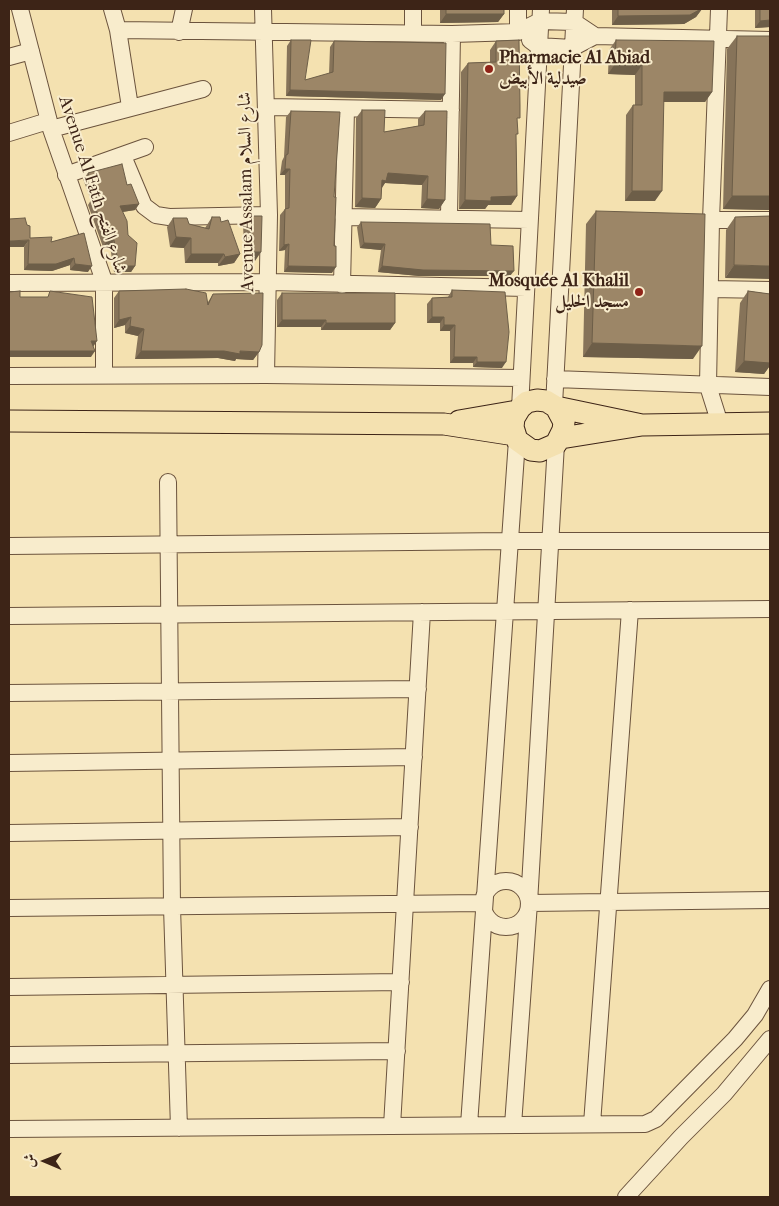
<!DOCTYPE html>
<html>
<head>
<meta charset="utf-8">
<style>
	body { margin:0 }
	#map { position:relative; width:779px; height:1206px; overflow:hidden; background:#f4e1b0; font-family:"IM FELL French Canon",Amiri,serif }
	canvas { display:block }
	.frame { position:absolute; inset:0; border:10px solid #3d2417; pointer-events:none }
	.north { position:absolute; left:20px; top:1136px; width:50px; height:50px; -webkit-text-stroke:4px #f8eccc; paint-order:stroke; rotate:271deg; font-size:14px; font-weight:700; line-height:20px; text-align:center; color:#3d2417 }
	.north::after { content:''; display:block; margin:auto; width:18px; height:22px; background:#3d2417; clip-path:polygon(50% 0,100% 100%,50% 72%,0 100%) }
</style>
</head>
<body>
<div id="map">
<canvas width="779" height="1206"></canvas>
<div class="frame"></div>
<div class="north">ش</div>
</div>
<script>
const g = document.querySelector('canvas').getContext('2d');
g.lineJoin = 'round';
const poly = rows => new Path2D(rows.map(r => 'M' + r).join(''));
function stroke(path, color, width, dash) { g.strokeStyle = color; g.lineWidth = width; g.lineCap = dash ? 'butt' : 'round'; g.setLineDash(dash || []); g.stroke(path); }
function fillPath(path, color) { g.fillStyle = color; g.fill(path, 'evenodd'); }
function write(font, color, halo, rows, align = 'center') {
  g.font = font + ' "IM FELL French Canon",Amiri,serif'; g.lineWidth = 4; g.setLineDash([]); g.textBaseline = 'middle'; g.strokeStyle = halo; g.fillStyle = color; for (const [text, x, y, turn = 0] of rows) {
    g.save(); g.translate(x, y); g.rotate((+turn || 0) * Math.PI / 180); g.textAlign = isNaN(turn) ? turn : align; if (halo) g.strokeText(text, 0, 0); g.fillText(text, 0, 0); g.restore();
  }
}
const minor = poly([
	[20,9,51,129,104,281,104,375],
	[112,9,118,30,452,34,518,32,540,21,574,22,595,36],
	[263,9,269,215,266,375],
	[719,9,711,220,708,386,720,424],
	[118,30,130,107],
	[179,32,184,9],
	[518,32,518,9],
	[413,33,413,9],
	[530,40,538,46,572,48,595,36,770,40],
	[9,57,31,51],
	[267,107,451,110],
	[51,129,203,89],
	[9,133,48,121],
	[123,156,144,206,156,215,169,217,269,215],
	[66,175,145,147],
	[343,217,529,220],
	[449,217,452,34],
	[711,220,770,220],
	[9,283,269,282,526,288],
	[342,285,346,109],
	[710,289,770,290],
	[9,376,266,375,521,378],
	[555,379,770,387],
	[554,405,575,9],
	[520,408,541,9],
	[168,482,172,907,179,1128],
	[9,546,509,541,770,541],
	[9,616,770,609],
	[9,693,418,689],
	[9,763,414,757],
	[9,833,410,827],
	'483 904a23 23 0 1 1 46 0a23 23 0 1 1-46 0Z',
	[529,903,770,900],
	[9,908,483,903],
	[9,987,401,982],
	[9,1055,397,1051],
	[592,1124,630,610],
	[469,1125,517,440],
	[513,1125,529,903,556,444],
	[392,1126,422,612],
	[9,1129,645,1124,656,1119,735,1039,755,1015,770,989],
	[626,1197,681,1137,724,1094,770,1039]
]);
const major = poly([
	[556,407,564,422,563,430,556,444,540,451,531,450,517,440,513,427,514,418,520,408,527,402,537,400,546,401,556,407,642,425],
	[9,421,444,424,515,435],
	[459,421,517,411],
	[561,438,642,425,770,423]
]);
stroke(minor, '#6b533d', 18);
stroke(major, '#3d2417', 23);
stroke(minor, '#f8eccc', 16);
stroke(major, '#f4e1b0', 21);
fillPath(poly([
	[440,9,504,9,504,14,498,22,440,23],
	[612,9,702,9,696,17,684,24,612,25],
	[755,9,770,9,770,27,755,28],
	[737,36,770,36,770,209,769,210,723,209,727,49],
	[291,40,305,80,329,74,330,47,334,41,441,100,286,96,287,46],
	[616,40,712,92,705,102,663,102,655,201,625,201,626,115,633,105,635,105,635,75,608,74,609,50],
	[496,41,517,122,516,137,517,196,511,205,488,205,485,209,459,209,461,72,468,63,490,62,490,50],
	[362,110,384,132,418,126,418,119,425,111,445,200,439,209,421,208,422,185,385,183,382,188,381,199,375,208,355,207,356,118],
	[291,111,334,197,332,273,284,272,285,250,279,251,280,215,285,209,285,175,280,175,282,161,284,157,286,117],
	[88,173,127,185,139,204,135,210,122,212,135,266,131,272,114,272,110,246,103,247,88,205,91,200,83,179],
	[596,211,693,359,583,357,586,224],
	[250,216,255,261,245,261,243,226],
	[770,216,725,278,726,230,735,217],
	[212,217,221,222,240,254,234,263,218,266,218,263,185,263,184,248,170,247,167,227,173,218,189,224,205,228],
	[361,222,491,245,510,276,419,276,378,272,381,250,360,248,357,227],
	[84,233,88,272,70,270,70,265,52,271,24,270,24,247,30,238,51,242],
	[452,290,502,368,473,367,473,363,450,363,450,331,440,331,440,323,427,323,427,304,432,298,448,297],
	[119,291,208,302,213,294,259,352,253,360,236,359,235,361,218,358,135,359,138,336,125,333,125,325,114,328,114,298],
	[748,291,770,294,770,367,769,367,764,374,735,372,740,303],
	[282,293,395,323,390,330,321,330,321,327,277,327,277,300]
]), '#867359');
fillPath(poly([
	[702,9,696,17,684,24,612,25,618,16],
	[446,14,504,14,498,22,440,23],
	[770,20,770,27,755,28,760,21],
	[615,64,642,65,635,75,608,74],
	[290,90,445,94,441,100,286,96],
	[664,92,712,92,705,102,657,102],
	[285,169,290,169,285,175,280,175],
	[388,173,428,176,422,185,385,183,380,190,376,189],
	[632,191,662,191,655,201,625,201],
	[517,196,511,205,488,205,485,209,459,209,465,200,491,197],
	[732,196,770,196,770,209,769,210,723,209],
	[362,198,381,199,375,208,355,207],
	[427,199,445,200,439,209,421,208],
	[139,204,135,210,116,213,120,206],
	[176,237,191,238,184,248,170,247],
	[29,240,24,247,9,247,9,241],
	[114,240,110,246,103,247,107,241],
	[364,243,385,244,381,250,360,248],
	[289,244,285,250,279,251,284,245],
	[252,252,261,252,255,261,245,261],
	[191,254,224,254,218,263,185,263],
	[240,254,234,263,218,266,225,257],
	[74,258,70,265,52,271,24,270,28,264],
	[75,264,92,266,88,272,70,270],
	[734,265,770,266,770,279,725,278],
	[119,266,135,266,131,272,114,272],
	[288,266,336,267,332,273,284,272],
	[382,266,514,271,510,276,419,276,378,272],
	[131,317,125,325,114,328,119,320],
	[432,317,444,317,440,323,427,323],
	[282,320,326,320,321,327,277,327],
	[326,323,395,323,390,330,321,330],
	[444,325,455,325,450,331,440,331],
	[130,326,144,329,138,336,125,333],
	[91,341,97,341,93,347],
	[592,343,702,346,693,359,583,357],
	[9,351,95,351,91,357,9,357],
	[141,351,224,351,259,352,253,360,236,359,235,361,218,358,135,359],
	[454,357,477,357,473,363,450,363],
	[770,359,770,367,769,367,764,374,735,372,744,361],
	[477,362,506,362,502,368,473,367]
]), '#6d5e48');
const building = poly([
	[446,9,504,9,504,14,446,14,446,9],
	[618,9,701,9,690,15,618,16,618,9],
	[760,9,770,9,770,20,760,21,760,9],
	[737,36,770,36,770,196,732,196,737,36],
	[291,40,311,40,305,80,333,72,334,41,446,43,445,94,290,90,291,40],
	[519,40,520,105,520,118,517,118,518,134,516,134,517,196,491,197,491,201,465,200,468,63,496,62,496,41,519,40],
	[616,40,714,41,712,92,664,92,662,191,632,191,633,105,642,105,642,65,615,64,616,40],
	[362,110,385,110,384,132,424,125,425,111,447,111,445,200,427,199,428,176,388,173,386,181,382,180,381,199,362,198,362,110],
	[291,111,340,112,334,197,336,197,334,246,336,246,336,267,288,266,289,244,284,245,285,209,289,208,290,169,285,169,286,155,288,154,291,111],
	[122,164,127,185,131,184,139,204,120,206,127,221,128,235,137,243,135,266,119,266,114,240,107,241,92,198,97,197,88,173,122,164],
	[596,211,705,214,702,346,592,343,596,211],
	[250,216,262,216,261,252,252,252,250,216],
	[770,216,770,266,734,265,735,217,770,216],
	[212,217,220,217,221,222,228,220,240,254,225,257,224,254,191,254,191,238,176,237,173,218,187,218,189,224,209,229,212,217],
	[25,218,27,225,30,226,30,238,52,237,51,242,84,233,92,266,75,264,74,258,56,264,28,264,29,240,9,241,9,219,25,218],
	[361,222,490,224,491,245,513,246,514,271,423,270,382,266,385,244,364,243,361,222],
	[186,289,206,293,208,305,213,294,263,293,262,345,259,352,240,351,240,354,224,351,141,351,144,329,130,326,131,317,119,320,119,291,186,289],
	[452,290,505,292,509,332,506,362,477,362,477,357,454,357,455,325,444,325,444,317,432,317,432,298,452,297,452,290],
	[20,291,20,297,48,297,50,291,92,297,97,341,91,341,95,351,9,351,9,292,20,291],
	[748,291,770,294,770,363,744,361,748,291],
	[282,293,395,293,395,323,326,323,326,320,282,320,282,293]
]);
fillPath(building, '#9c8667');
stroke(building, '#6d5e48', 1);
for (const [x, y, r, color] of [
	[489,69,5,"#8f2418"],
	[639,292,5,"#8f2418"]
]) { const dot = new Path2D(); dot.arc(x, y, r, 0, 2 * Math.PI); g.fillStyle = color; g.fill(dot); stroke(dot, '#f8eccc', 2); }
write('bold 18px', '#3d2417', '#f8eccc', [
	["Pharmacie Al Abiad",499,59],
	["صيدلية الأبيض",499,80],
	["Mosquée Al Khalil",629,282,"right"],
	["مسجد الخليل",629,303,"right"]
], 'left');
write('18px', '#3d2417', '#f8eccc', [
	["Avenue Al Fath شارع الفتح",92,185,72],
	["Avenue Assalam شارع السلام",247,192,-91]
]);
</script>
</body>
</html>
